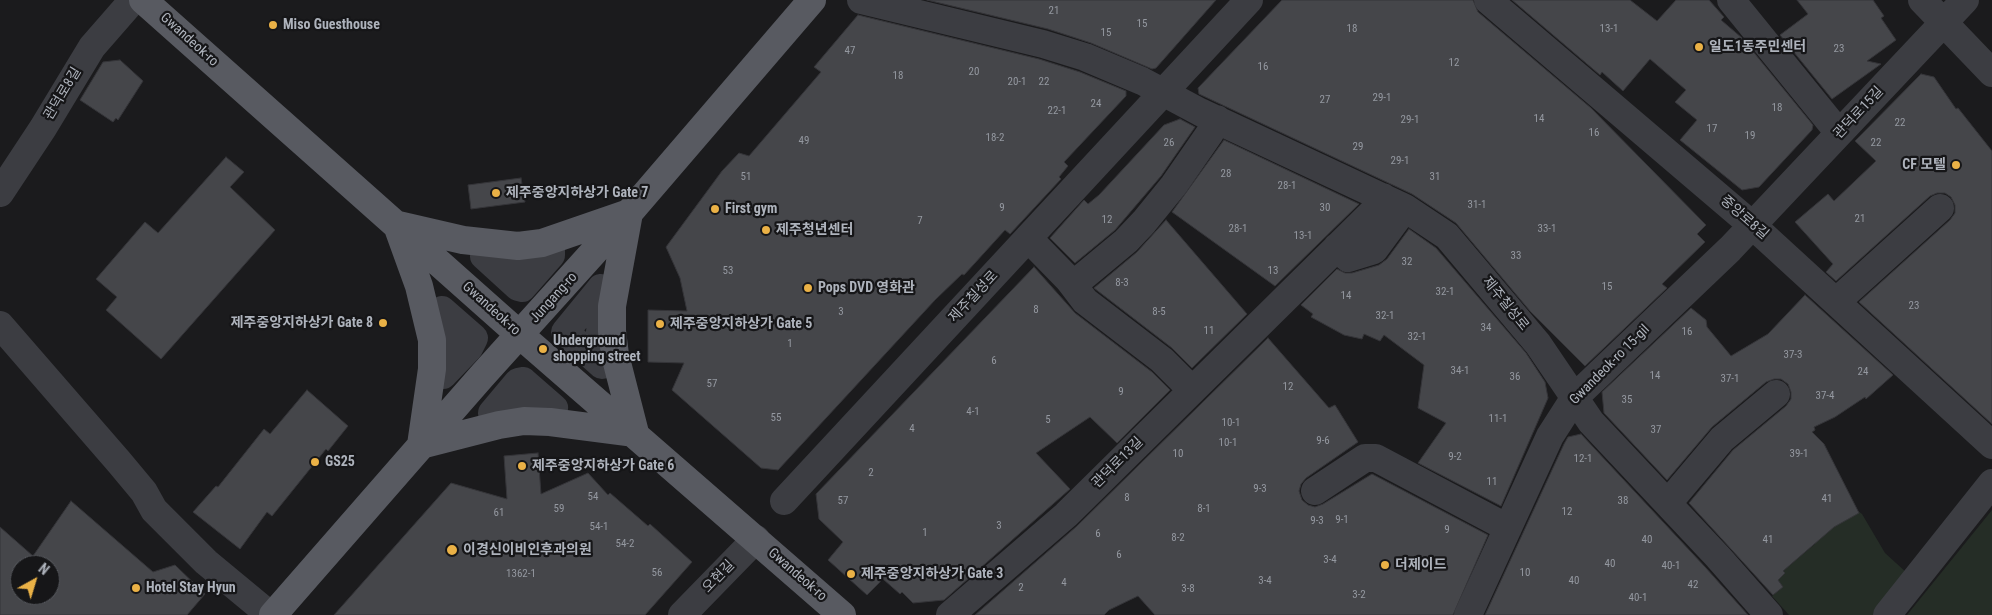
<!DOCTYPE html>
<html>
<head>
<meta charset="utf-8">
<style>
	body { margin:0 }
	#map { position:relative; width:1992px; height:615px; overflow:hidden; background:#1b1b1d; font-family:"Roboto Condensed",sans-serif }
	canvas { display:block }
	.north { position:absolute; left:10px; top:555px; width:50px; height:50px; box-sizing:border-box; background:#161618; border:1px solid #53555a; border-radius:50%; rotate:39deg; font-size:14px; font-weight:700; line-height:20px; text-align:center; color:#aeb3bc }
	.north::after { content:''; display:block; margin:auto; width:18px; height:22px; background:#eab146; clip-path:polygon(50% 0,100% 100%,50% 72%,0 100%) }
</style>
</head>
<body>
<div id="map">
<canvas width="1992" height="615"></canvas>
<div class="north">N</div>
</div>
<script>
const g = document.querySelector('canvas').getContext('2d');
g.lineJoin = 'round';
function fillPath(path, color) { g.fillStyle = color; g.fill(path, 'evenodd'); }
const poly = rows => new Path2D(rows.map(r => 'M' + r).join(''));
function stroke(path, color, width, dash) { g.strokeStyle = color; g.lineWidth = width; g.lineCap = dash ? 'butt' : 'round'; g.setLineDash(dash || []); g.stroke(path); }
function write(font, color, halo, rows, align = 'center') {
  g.font = font + ' "Roboto Condensed","Noto Sans KR",sans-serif'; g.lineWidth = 4.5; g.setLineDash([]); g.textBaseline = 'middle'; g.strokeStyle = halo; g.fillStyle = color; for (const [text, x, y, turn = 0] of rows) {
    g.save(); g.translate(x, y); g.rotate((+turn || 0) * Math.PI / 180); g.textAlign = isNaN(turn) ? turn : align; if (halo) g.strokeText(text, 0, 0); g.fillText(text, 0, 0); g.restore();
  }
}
fillPath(poly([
	[1992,510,1992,615,1907,615],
	[1858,511,1862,514,1885,553,1907,573,1874,615,1789,615,1772,596,1783,587,1778,580,1785,573,1783,571,1815,544,1812,541]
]), '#252d26');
const building = poly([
	[927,0,1216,0,1156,68,1152,69,1091,43,1048,29,927,0],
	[1282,0,1473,0,1478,12,1591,108,1706,225,1697,234,1705,242,1662,284,1667,288,1585,366,1530,311,1456,223,1412,194,1199,94,1198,88,1282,0],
	[1512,0,1630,0,1657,21,1676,0,1709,0,1724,17,1721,20,1742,38,1813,125,1812,130,1759,187,1742,190,1680,140,1697,120,1675,102,1686,90,1650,59,1623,91,1602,72,1600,75,1512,0],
	[1797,0,1873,0,1884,16,1881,18,1896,40,1867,61,1881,64,1832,99,1780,35,1808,14,1797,0],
	[858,15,1039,59,1080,72,1126,91,1126,96,1064,162,1068,166,1059,177,1061,179,1010,234,1005,230,964,275,962,274,935,300,778,470,761,468,672,390,684,363,648,362,648,310,687,311,680,278,666,247,722,171,739,153,749,156,821,72,814,67,858,15],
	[120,60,143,81,118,120,116,118,113,122,80,100,103,62,120,60],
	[1921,74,1934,77,1956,109,1958,108,1992,151,1992,424,1859,302,1950,220,1955,213,1955,205,1951,197,1945,193,1937,193,1930,196,1836,281,1826,272,1833,264,1795,222,1828,194,1834,201,1876,161,1855,141,1921,74],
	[1180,119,1195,127,1161,176,1115,230,1075,263,1050,238,1084,200,1088,204,1099,195,1164,125,1180,119],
	[1224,140,1359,204,1275,286,1172,212,1224,140],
	[226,157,244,172,230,187,275,230,161,359,106,310,117,297,96,279,145,222,158,233,226,157],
	[521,178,525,202,471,209,468,185,521,178],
	[1166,220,1247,314,1192,368,1172,348,1094,288,1137,252,1166,220],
	[1409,229,1436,248,1526,353,1545,382,1548,398,1501,506,1418,463,1446,423,1418,408,1424,365,1384,335,1380,341,1364,334,1362,339,1344,335,1311,317,1313,314,1301,305,1337,269,1345,273,1352,273,1379,265,1387,259,1409,229],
	[1034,267,1075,313,1152,372,1170,390,1117,443,1090,417,1036,453,1070,489,944,600,913,603,902,592,900,594,883,579,867,595,828,560,843,542,819,519,816,494,1034,267],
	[1805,295,1893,375,1866,399,1865,397,1835,417,1814,427,1815,430,1812,432,1824,444,1859,513,1834,527,1783,571,1785,573,1778,580,1783,587,1773,595,1689,503,1733,450,1786,406,1791,399,1791,392,1788,384,1781,379,1774,379,1766,382,1712,427,1667,480,1604,413,1602,392,1691,308,1706,320,1707,327,1731,356,1768,334,1805,295],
	[1268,338,1329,408,1335,405,1358,442,1306,478,1301,484,1299,491,1302,500,1308,505,1315,507,1323,504,1372,474,1488,535,1453,615,1155,615,1138,596,1109,610,1104,615,975,615,1077,526,1268,338],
	[307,390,348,426,328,451,326,449,272,516,267,512,240,549,193,512,216,486,218,487,264,429,270,434,307,390],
	[1581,434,1706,568,1748,615,1485,615,1564,444,1568,437,1581,434],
	[538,453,541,494,588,473,608,495,610,493,648,526,650,524,692,562,645,615,334,615,451,483,507,499,504,456,538,453],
	[71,501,153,572,175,565,205,594,187,615,0,615,0,527,33,556,71,501],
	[20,565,50,565,50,595,20,595,20,565]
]);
fillPath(building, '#45464a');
stroke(building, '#353539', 1);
stroke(poly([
	[861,0,1043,44,1085,57,1142,81,1200,112,1405,208,1447,236,1538,344,1591,422,1718,557,1769,615],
	[1488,0,1752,225,1992,445],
	[1731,0,1839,133],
	[1922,0,1992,73],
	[0,193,43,128,92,47,133,0],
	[1028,238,1069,280,1085,301,1162,360,1192,390],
	[1337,247,1348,258,1374,250,1405,208],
	[551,251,551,255,522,288,518,287,484,256,487,254,519,256,551,251],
	[1073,285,1126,241,1144,222,1174,185,1210,133,1217,119],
	[601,288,604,291,600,332,605,361,602,365,565,332,601,288],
	[1837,301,1940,208],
	[442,310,474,338,469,348,443,375,443,339,438,312,442,310],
	[0,325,119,462,144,492,154,510,206,562,270,615],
	[523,381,554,408,553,411,492,413,518,382,523,381],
	[1315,491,1365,458,1376,458,1508,528],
	[784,501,1249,0],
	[1668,503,1722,439,1776,394],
	[682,615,756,539],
	[950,615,1066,515,1378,207,1383,197],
	[1468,615,1550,436,1575,397,1730,249,1965,0],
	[1887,615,1992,483]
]), '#3c3d42', 28);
stroke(poly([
	[143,0,520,335,842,615],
	[398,225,463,240,518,246,542,243,629,213,612,306,612,331,615,355,635,433,550,422,524,421,499,425,421,445],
	[398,228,419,286,432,340,432,369,421,445],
	[273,615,481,377,629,213,812,0]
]), '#585a61', 28);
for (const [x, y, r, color] of [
	[273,25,5,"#eab146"],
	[1699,47,5,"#eab146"],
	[1956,165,5,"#eab146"],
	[496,193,5,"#eab146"],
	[715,209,5,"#eab146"],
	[766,230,5,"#eab146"],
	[808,288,5,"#eab146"],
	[383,323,5,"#eab146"],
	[660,324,5,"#eab146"],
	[543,349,5,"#eab146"],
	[315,462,5,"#eab146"],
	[522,466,5,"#eab146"],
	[452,550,6,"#eab146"],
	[1385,565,5,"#eab146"],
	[851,574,5,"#eab146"],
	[136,588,5,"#eab146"]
]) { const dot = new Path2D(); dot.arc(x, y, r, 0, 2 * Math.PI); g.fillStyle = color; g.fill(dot); stroke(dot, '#161618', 2); }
write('11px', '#9498a0', null, [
	["21",1054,11],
	["15",1142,24],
	["18",1352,29],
	["13-1",1609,29],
	["15",1106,33],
	["23",1839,49],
	["47",850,51],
	["12",1454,63],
	["16",1263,67],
	["20",974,72],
	["18",898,76],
	["20-1",1017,82],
	["22",1044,82],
	["29-1",1382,98],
	["27",1325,100],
	["24",1096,104],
	["18",1777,108],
	["22-1",1057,111],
	["14",1539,119],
	["29-1",1410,120],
	["22",1900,123],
	["17",1712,129],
	["16",1594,133],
	["19",1750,136],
	["18-2",995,138],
	["49",804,141],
	["26",1169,143],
	["22",1876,143],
	["29",1358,147],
	["29-1",1400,161],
	["28",1226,174],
	["51",746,177],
	["31",1435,177],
	["28-1",1287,186],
	["31-1",1477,205],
	["9",1002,208],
	["30",1325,208],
	["21",1860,219],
	["12",1107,220],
	["7",920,221],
	["28-1",1238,229],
	["33-1",1547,229],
	["13-1",1303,236],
	["33",1516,256],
	["32",1407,262],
	["53",728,271],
	["13",1273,271],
	["8-3",1122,283],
	["15",1607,287],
	["32-1",1445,292],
	["14",1346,296],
	["23",1914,306],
	["8",1036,310],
	["3",841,312],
	["8-5",1159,312],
	["32-1",1385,316],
	["34",1486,328],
	["11",1209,331],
	["16",1687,332],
	["32-1",1417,337],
	["1",790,344],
	["37-3",1793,355],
	["6",994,361],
	["34-1",1460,371],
	["24",1863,372],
	["14",1655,376],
	["36",1515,377],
	["37-1",1730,379],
	["57",712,384],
	["12",1288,387],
	["9",1121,392],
	["37-4",1825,396],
	["35",1627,400],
	["4-1",973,412],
	["55",776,418],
	["11-1",1498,419],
	["5",1048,420],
	["10-1",1231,423],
	["4",912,429],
	["37",1656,430],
	["9-6",1323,441],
	["10-1",1228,443],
	["10",1178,454],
	["39-1",1799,454],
	["9-2",1455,457],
	["12-1",1583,459],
	["2",871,473],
	["11",1492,482],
	["9-3",1260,489],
	["54",593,497],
	["8",1127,498],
	["41",1827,499],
	["57",843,501],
	["38",1623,501],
	["59",559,509],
	["8-1",1204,509],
	["12",1567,512],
	["61",499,513],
	["9-1",1342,520],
	["9-3",1317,521],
	["3",999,526],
	["54-1",599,527],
	["9",1447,530],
	["1",925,533],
	["6",1098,534],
	["8-2",1178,538],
	["40",1647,540],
	["41",1768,540],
	["54-2",625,544],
	["6",1119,555],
	["3-4",1330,560],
	["40",1610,564],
	["40-1",1671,566],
	["56",657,573],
	["10",1525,573],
	["1362-1",521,574],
	["3-4",1265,581],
	["40",1574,581],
	["4",1064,583],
	["42",1693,585],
	["2",1021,588],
	["3-8",1188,589],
	["3-2",1359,595],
	["40-1",1638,598]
]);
write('bold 14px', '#aeb3bc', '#161618', [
	["Miso Guesthouse",283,25],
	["일도1동주민센터",1709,47],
	["CF 모텔",1946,165,"right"],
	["제주중앙지하상가 Gate 7",506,193],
	["First gym",725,209],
	["제주청년센터",776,230],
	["Pops DVD 영화관",818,288],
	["제주중앙지하상가 Gate 8",373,323,"right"],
	["제주중앙지하상가 Gate 5",670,324],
	["Underground",553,341],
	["shopping street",553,357],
	["GS25",325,462],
	["제주중앙지하상가 Gate 6",532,466],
	["이경신이비인후과의원",463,550],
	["더제이드",1395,565],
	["제주중앙지하상가 Gate 3",861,574],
	["Hotel Stay Hyun",146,588]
], 'left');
write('14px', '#aeb3bc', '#161618', [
	["Gwandeok-ro",189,40,42],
	["관덕로8길",63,94,-59],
	["관덕로15길",1859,113,-47],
	["중앙로8길",1744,218,41],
	["제주칠성로",974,297,-47],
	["Jungang-ro",554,298,-48],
	["제주칠성로",1505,304,51],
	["Gwandeok-ro",491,309,42],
	["Gwandeok-ro 15-gil",1610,365,-45],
	["관덕로13길",1118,463,-45],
	["Gwandeok-ro",797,575,41],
	["오현길",719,577,-46]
]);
</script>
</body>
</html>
